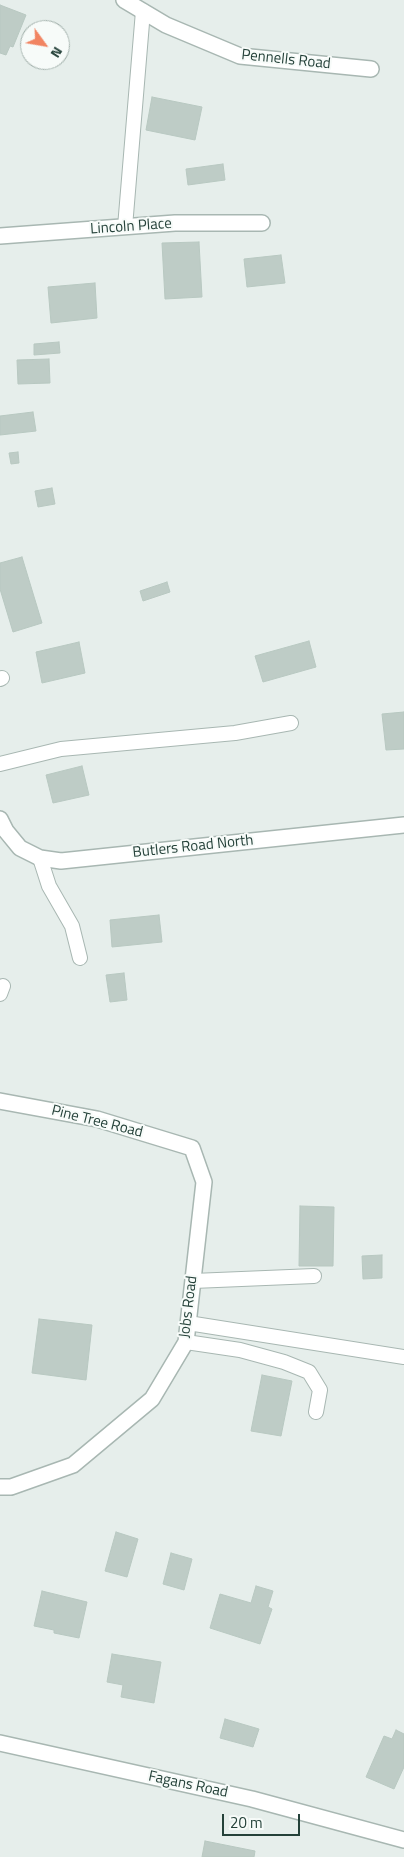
<!DOCTYPE html>
<html>
<head>
<meta charset="utf-8">
<style>
	body { margin:0 }
	#map { position:relative; width:404px; height:1857px; overflow:hidden; background:#e6eeeb; font-family:"Titillium Web",sans-serif }
	canvas { display:block }
	.north { position:absolute; left:20px; top:20px; width:50px; height:50px; box-sizing:border-box; background:#f7fbf9; border:1px solid #a3b1ac; border-radius:50%; rotate:122deg; font-size:14px; font-weight:700; line-height:20px; text-align:center; color:#244139 }
	.north::after { content:''; display:block; margin:auto; width:18px; height:22px; background:#f18462; clip-path:polygon(50% 0,100% 100%,50% 72%,0 100%) }
	.scale { position:absolute; left:222px; top:1814px; width:78px; height:22px; box-sizing:border-box; border:2px solid #244139; border-top:0; padding-left:6px; font-size:15px; line-height:18px; white-space:nowrap; color:#244139; -webkit-text-stroke:4px #f7fbf9; paint-order:stroke }
</style>
</head>
<body>
<div id="map">
<canvas width="404" height="1857"></canvas>
<div class="north">N</div>
<div class="scale">20 m</div>
</div>
<script>
const g = document.querySelector('canvas').getContext('2d');
g.lineJoin = 'round';
function fillPath(path, color) { g.fillStyle = color; g.fill(path, 'evenodd'); }
const poly = rows => new Path2D(rows.map(r => 'M' + r).join(''));
function stroke(path, color, width, dash) { g.strokeStyle = color; g.lineWidth = width; g.lineCap = dash ? 'butt' : 'round'; g.setLineDash(dash || []); g.stroke(path); }
function write(font, color, halo, rows, align = 'center') {
  g.font = font + ' "Titillium Web",sans-serif'; g.lineWidth = 4; g.setLineDash([]); g.textBaseline = 'middle'; g.strokeStyle = halo; g.fillStyle = color; for (const [text, x, y, turn = 0] of rows) {
    g.save(); g.translate(x, y); g.rotate((+turn || 0) * Math.PI / 180); g.textAlign = isNaN(turn) ? turn : align; if (halo) g.strokeText(text, 0, 0); g.fillText(text, 0, 0); g.restore();
  }
}
const building = poly([
	[0,5,26,15,13,47,10,46,6,55,0,53,0,5],
	[152,97,202,107,195,140,146,130,152,97],
	[223,164,225,180,188,185,186,169,223,164],
	[199,242,202,297,165,299,162,243,199,242],
	[281,255,285,283,247,287,244,259,281,255],
	[95,283,97,318,51,323,48,287,95,283],
	[59,342,60,353,34,355,34,344,59,342],
	[49,359,50,383,18,384,17,360,49,359],
	[33,412,36,431,0,435,0,416,33,412],
	[18,452,19,463,11,464,9,453,18,452],
	[52,488,55,504,38,507,35,491,52,488],
	[22,557,42,623,13,632,0,589,0,563,22,557],
	[167,582,170,592,143,601,140,591,167,582],
	[309,641,316,667,263,682,255,656,309,641],
	[79,642,85,673,42,683,36,652,79,642],
	[404,712,404,749,386,750,382,714,404,712],
	[82,766,89,795,53,803,46,775,82,766],
	[159,915,162,942,112,947,110,920,159,915],
	[124,973,127,1000,110,1002,106,975,124,973],
	[300,1206,334,1207,333,1266,299,1266,300,1206],
	[382,1255,382,1278,363,1279,362,1256,382,1255],
	[39,1319,92,1325,86,1380,32,1373,39,1319],
	[262,1375,292,1381,281,1436,251,1431,262,1375],
	[116,1532,138,1539,127,1577,105,1571,116,1532],
	[171,1553,192,1559,184,1590,163,1584,171,1553],
	[256,1586,273,1591,268,1607,272,1609,260,1644,210,1628,220,1594,251,1603,256,1586],
	[42,1591,87,1602,79,1638,54,1633,54,1630,34,1626,42,1591],
	[112,1654,161,1662,154,1703,121,1697,123,1685,107,1682,112,1654],
	[225,1719,259,1729,253,1747,220,1738,225,1719],
	[396,1730,404,1734,404,1767,394,1789,366,1777,384,1736,392,1739,396,1730],
	[205,1841,255,1851,254,1857,202,1857,205,1841]
]);
fillPath(building, '#beccc6');
stroke(building, '#b8c8c1', 1);
const lane = poly([
	[125,227,143,11],
	[0,679,2,678],
	[0,764,61,749,235,733,291,723],
	[40,858,49,886,72,926,80,958],
	[0,994,3,986],
	[193,1281,314,1276],
	[188,1323,404,1357],
	[186,1342,240,1350,284,1362,309,1372,320,1390,316,1412]
]);
const street = poly([
	[124,0,166,25,240,56,371,69],
	[0,236,175,223,262,223],
	[0,819,6,831,20,848,40,858,61,861,404,825],
	[0,1101,97,1119,192,1148,204,1182,186,1342,152,1399,73,1465,11,1487,0,1487],
	[0,1743,252,1799,404,1840]
]);
stroke(lane, '#a8b7b2', 16);
stroke(street, '#a8b7b2', 18);
stroke(lane, '#fff', 14);
stroke(street, '#fff', 15);
write('15px', '#244139', '#f7fbf9', [
	["Pennells Road",286,60,6],
	["Lincoln Place",131,227,-4],
	["Butlers Road North",193,847,-6],
	["Pine Tree Road",97,1122,14],
	["Jobs Road",189,1307,-83],
	["Fagans Road",188,1785,12]
]);
</script>
</body>
</html>
